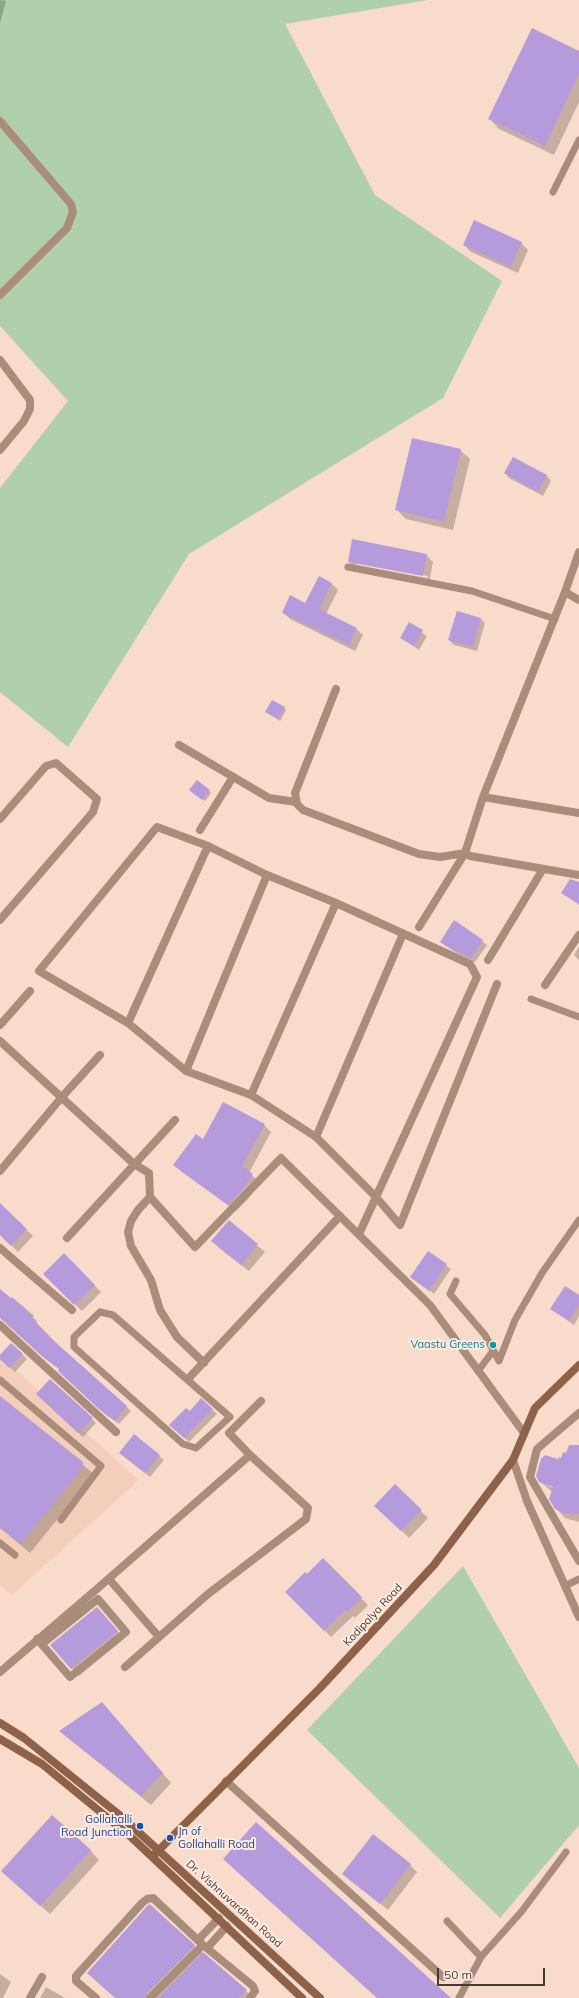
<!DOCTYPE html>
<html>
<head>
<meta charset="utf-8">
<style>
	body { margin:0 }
	#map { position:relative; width:579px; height:1998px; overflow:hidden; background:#f8dbcb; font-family:Mulish,sans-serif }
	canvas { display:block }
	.scale { position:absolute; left:437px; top:1968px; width:108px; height:18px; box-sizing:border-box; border:2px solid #463a34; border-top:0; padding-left:5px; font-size:12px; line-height:14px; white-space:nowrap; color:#463a34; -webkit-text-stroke:3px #fdebe1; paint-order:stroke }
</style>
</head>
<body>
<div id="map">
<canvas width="579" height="1998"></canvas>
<div class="scale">50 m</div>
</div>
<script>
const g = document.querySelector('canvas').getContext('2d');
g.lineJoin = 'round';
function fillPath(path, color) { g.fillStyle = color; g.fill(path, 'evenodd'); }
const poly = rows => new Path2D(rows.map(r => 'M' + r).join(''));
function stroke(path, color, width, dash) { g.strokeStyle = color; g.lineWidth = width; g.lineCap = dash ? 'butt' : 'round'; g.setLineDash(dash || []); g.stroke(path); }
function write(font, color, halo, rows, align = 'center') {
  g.font = font + ' Mulish,sans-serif'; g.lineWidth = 4; g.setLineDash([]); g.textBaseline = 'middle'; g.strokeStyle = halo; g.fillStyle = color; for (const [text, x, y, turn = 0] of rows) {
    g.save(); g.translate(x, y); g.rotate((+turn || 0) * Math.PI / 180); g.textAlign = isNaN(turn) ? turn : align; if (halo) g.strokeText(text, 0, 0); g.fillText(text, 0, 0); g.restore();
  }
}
fillPath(poly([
	[0,1356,139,1480,12,1595,0,1585]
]), '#f3cfbb');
fillPath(poly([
	[0,0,428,0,285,24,375,195,502,281,443,398,189,554,68,747,0,692,0,488,68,401,0,326],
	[463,1566,579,1768,579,1825,500,1918,307,1730]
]), '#b0cfac');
fillPath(poly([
	[0,0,6,1,0,23],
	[579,52,579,102,554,155,499,129,490,119],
	[521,243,528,250,518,273,471,252,464,245],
	[460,450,470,459,453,530,406,519,397,510],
	[513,458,547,476,551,481,543,496,509,478,505,473],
	[426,555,433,562,429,583,356,569,349,562],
	[356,563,428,576,427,578,356,565],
	[319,577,332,584,338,590,326,614,356,629,363,635,355,651,290,619,283,612,306,604],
	[481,619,485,623,477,651,454,645,449,640],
	[409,624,427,636,419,650,401,638],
	[284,708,286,710,280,721,266,712],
	[209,791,211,793,205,801,192,792],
	[579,884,579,905,563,893],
	[482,941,487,945,475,962,456,953,441,942],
	[579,946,579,960,574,955],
	[264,1125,271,1132,249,1173,260,1182,248,1199,236,1211,182,1172,175,1165,204,1140],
	[0,1205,33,1236,18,1252,0,1234],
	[229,1222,265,1252,249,1271,219,1248],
	[428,1252,451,1269,434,1294,411,1277],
	[64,1255,101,1292,82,1311,44,1274],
	[0,1290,11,1300,12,1298,37,1321,36,1323,55,1342,131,1411,119,1424,105,1414,60,1370,0,1317],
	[579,1296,579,1316,574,1325,552,1309],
	[11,1344,27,1359,15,1372,0,1358],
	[38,1394,92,1419,96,1423,83,1437],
	[0,1397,94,1474,30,1553,0,1528],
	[212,1409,217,1414,189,1442,175,1429,190,1413],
	[579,1446,579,1522,565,1518,556,1508,552,1492,540,1481,559,1461],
	[546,1483,557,1489,546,1485],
	[159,1456,164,1460,150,1477,125,1457],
	[395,1486,428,1518,409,1538,376,1506],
	[323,1560,368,1605,355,1618,353,1616,331,1637,286,1592],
	[97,1608,124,1639,79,1676,51,1645],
	[102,1703,171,1783,151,1805,60,1731],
	[90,1850,99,1860,50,1914,12,1880],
	[410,1865,417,1872,388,1910,343,1873],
	[151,1905,203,1954,254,1998,115,1998],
	[0,1974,11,1982,3,1998,0,1998],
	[46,1987,65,1998,40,1998]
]), '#0003');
fillPath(poly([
	[532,28,579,51,579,74,545,146,488,119],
	[474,220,522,242,511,267,463,245],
	[412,438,461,449,444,522,395,510],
	[513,457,547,475,538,492,504,473],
	[352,539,427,554,423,576,348,562],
	[319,576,332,583,319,609,357,628,349,645,282,613,290,595,305,603],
	[457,611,481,618,473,647,448,640],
	[409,622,423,630,414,646,400,638],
	[272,700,285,707,278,719,265,712],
	[197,780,210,790,202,800,189,790],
	[570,879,579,882,579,904,561,893],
	[454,920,483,940,471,958,451,949,440,942],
	[223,1102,265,1124,242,1166,253,1174,241,1191,228,1205,173,1165,196,1134,203,1139],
	[0,1203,27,1229,11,1246,0,1235],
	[229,1220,258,1244,241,1265,211,1241],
	[428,1251,447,1264,429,1291,410,1277],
	[64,1253,95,1285,74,1305,43,1274],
	[565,1286,579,1295,579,1305,569,1321,550,1309],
	[0,1289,11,1298,12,1297,34,1316,32,1318,54,1341,127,1406,115,1421,100,1410,58,1371,59,1369,44,1358,0,1318],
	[11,1343,23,1354,9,1368,0,1359,0,1355],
	[50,1379,93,1418,78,1433,36,1394],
	[0,1396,83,1462,83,1467,21,1544,0,1528],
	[201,1398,213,1409,184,1438,169,1425,186,1408,190,1411],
	[134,1434,160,1455,145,1473,119,1453],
	[569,1445,579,1445,579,1514,563,1513,555,1509,549,1499,553,1487,539,1482,536,1476,541,1459,545,1455,558,1459,559,1457,561,1458,563,1452,566,1453],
	[395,1484,422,1510,401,1531,374,1506],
	[323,1558,362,1597,347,1612,345,1610,324,1631,285,1592,305,1572,307,1574],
	[97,1607,118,1631,71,1669,50,1645],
	[102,1702,163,1773,141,1796,59,1731],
	[52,1815,91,1850,40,1906,1,1871],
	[256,1822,334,1892,451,1998,377,1998,223,1859],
	[373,1834,411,1864,380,1904,342,1874],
	[149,1904,195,1945,146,1994,145,1998,115,1998,87,1973],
	[203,1952,247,1990,239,1998,158,1998]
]), '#b59adc');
stroke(poly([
	[553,192,579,140],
	[348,567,472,591,555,619],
	[531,999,579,1017],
	[456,1281,450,1294,485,1335,499,1361,515,1320,542,1273,579,1220],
	[100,1312,113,1315,230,1417,196,1448,183,1444,74,1347,74,1337,100,1312],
	[478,1371,493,1351],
	[0,1380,101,1466,61,1520],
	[0,1543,15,1555],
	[565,1586,579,1579],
	[447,1921,481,1957],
	[459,1998,481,1957,522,1911,566,1852]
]), '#aa8c7b', 7);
stroke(poly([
	[0,121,71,204,73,212,67,228,0,295],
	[0,360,30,400,30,409,24,421,0,450],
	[579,552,565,592,483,797,465,853,470,856,579,875],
	[565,592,579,600],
	[336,689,295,793,297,804,303,810,419,854,440,857,465,853],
	[179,745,269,798,296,802],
	[483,797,579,813],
	[0,819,46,766,56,763,97,799,93,812,0,920],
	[200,830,233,777],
	[419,927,465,853],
	[488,960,543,869],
	[545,985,579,935],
	[128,1023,208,846],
	[0,1025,30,991],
	[0,1041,134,1164,149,1173,150,1197,195,1247,281,1158,430,1305,524,1433],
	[186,1071,267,875],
	[251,1095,336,903],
	[316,1137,403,934],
	[0,1171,61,1098,100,1055],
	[150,1197,138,1210,131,1221,128,1232,131,1246,151,1280,160,1310,177,1337,204,1363],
	[359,1234,376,1197,477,977,470,964,336,903,267,875,208,846,157,827,39,971,128,1023,186,1071,251,1095,316,1137,376,1197,400,1225,497,984],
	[67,1238,175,1120],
	[0,1248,72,1310],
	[0,1325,116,1432],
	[188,1379,340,1216],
	[579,1413,537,1449,530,1477,579,1561],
	[513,1460,527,1501,579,1617],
	[109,1579,159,1637],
	[37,1639,70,1677,126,1632,98,1599,42,1644],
	[125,1667,208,1594,306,1519,308,1508,250,1455,229,1433,261,1401],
	[0,1672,98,1588,250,1455],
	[226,1781,443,1977],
	[198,1940,219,1918],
	[207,1948,227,1926],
	[30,1998,42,1977],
	[96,1998,76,1981,76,1976,142,1903,147,1899,153,1898,203,1945,253,1986,255,1991,250,1998],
	[150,1998,203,1945]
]), '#aa8c7b', 8);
stroke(poly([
	[0,1723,24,1738,122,1817,320,1998],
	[0,1739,42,1764,131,1837,302,1998],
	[152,1857,320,1688,434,1565,513,1460,535,1408,579,1365]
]), '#8d6249', 8);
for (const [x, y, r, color] of [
	[493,1345,4,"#0f9aa8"],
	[140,1826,4,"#1a4fb4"],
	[170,1838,4,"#1a4fb4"]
]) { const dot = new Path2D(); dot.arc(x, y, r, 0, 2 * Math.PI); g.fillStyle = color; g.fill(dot); stroke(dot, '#fdebe1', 1.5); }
write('11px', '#0d838f', '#fdebe1', [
	["Vaastu Greens",485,1345]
], 'right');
write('11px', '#463a34', '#fdebe1', [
	["Kodipalya Road",373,1615,-47],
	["Dr. Vishnuvardhan Road",234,1904,42]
]);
write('11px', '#164399', '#fdebe1', [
	["Gollahalli",132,1820],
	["Road Junction",132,1833],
	["Jn of",178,1832,"left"],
	["Gollahalli Road",178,1845,"left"]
], 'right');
</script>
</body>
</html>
